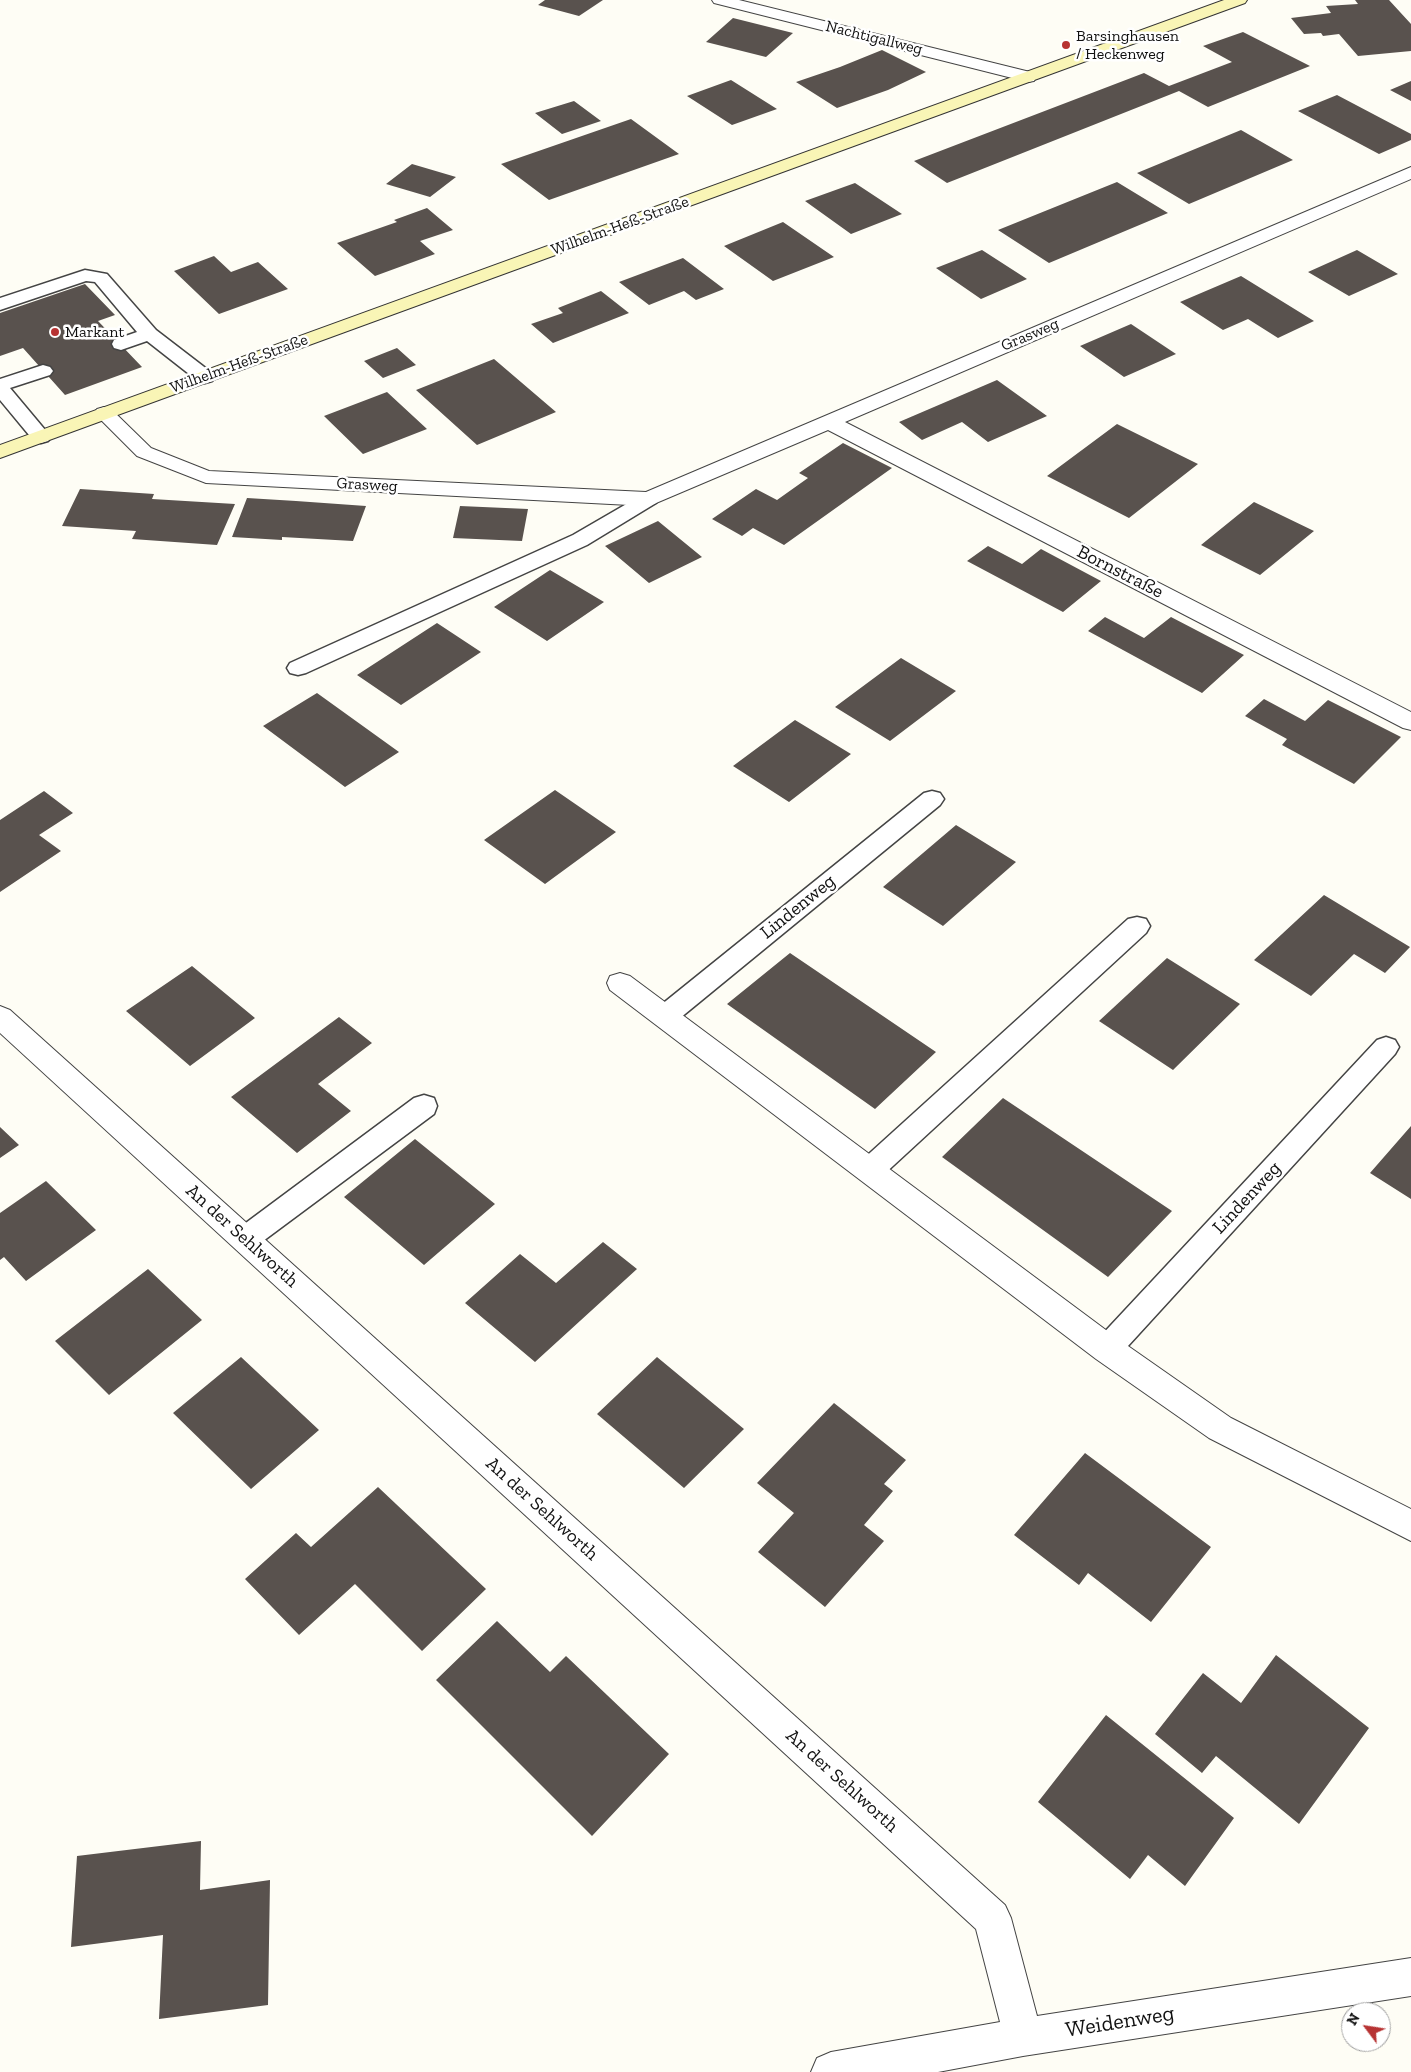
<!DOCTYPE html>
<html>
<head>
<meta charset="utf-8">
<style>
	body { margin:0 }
	#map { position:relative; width:1411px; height:2072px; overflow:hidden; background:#fefdf5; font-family:"Zilla Slab",serif }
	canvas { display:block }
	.north { position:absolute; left:1341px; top:2002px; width:50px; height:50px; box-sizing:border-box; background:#fff; border:1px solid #a0a0a0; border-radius:50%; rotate:301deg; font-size:14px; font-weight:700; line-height:20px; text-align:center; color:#111 }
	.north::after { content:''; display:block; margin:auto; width:18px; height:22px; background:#b73333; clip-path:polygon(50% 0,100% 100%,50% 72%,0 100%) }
</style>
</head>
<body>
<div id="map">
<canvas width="1411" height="2072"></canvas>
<div class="north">N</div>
</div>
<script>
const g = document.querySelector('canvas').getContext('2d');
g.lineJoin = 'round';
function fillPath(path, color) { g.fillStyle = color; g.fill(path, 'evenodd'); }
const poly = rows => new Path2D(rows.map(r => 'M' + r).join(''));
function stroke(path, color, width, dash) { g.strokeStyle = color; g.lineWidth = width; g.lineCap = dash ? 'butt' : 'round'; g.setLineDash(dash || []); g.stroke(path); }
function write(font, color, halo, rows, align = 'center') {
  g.font = font + ' "Zilla Slab",serif'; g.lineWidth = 5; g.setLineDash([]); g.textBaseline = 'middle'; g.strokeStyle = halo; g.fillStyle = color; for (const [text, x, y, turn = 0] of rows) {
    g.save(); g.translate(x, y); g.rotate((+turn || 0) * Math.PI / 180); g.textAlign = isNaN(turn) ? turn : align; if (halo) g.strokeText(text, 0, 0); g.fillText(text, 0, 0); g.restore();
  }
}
fillPath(poly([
	[545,0,603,0,579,16,538,5],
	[1355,0,1389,0,1411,24,1411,51,1358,56,1339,34,1323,36,1321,33,1304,34,1291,18,1331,13,1326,6,1358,4],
	[733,18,793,33,766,57,706,42],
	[1243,32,1310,66,1208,107,1179,91,947,183,914,161,1144,73,1169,86,1232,62,1203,46],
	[882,50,926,72,888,90,837,108,796,82,840,67],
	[731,80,777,109,732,125,687,96],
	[1411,81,1411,101,1390,90],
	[1337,95,1411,134,1411,140,1379,154,1298,111],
	[574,101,601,121,562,134,535,113],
	[631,119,679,154,549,200,501,164],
	[1241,130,1293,160,1189,204,1137,173],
	[412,164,456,177,430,197,386,184],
	[1117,182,1168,213,1049,263,998,230],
	[855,183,902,214,851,234,805,201],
	[427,208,453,230,420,241,435,254,375,276,337,243,397,222,394,220],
	[783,222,834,257,773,281,724,246],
	[982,250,1027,279,981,299,936,268],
	[1357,250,1398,274,1349,296,1308,272],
	[214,256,231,272,258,262,288,289,219,314,174,271],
	[683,258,724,289,696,300,684,291,649,305,619,282],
	[1241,276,1314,321,1278,338,1248,319,1223,330,1180,302],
	[85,284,115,315,98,321,142,367,65,395,23,348,0,356,0,313],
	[601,291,629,313,553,343,531,324,563,313,558,308],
	[1131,324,1176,354,1124,377,1080,346],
	[397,348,416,365,383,378,364,361],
	[494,359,556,412,477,445,416,390],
	[997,380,1047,416,988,442,962,422,922,440,899,422],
	[387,392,427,429,363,454,324,416],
	[1117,424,1198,464,1129,518,1047,476],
	[843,443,892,468,784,545,753,528,742,536,712,519,756,489,777,500,808,478,799,473],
	[80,489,154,494,152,499,235,504,217,545,132,539,136,531,62,526],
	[247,498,296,501,366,506,353,541,282,537,282,540,232,537],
	[1254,502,1314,531,1260,575,1201,545],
	[460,506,528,509,522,541,453,538],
	[658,521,702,557,649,583,605,546],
	[988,546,1022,564,1041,549,1101,581,1063,612,967,561],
	[550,570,604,602,547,641,494,607],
	[1105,617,1144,638,1171,617,1244,655,1202,693,1088,631],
	[437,623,481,652,401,705,357,675],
	[901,658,956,691,890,741,835,707],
	[317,693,399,752,345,787,263,726],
	[1264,699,1305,721,1328,700,1401,737,1354,784,1282,745,1287,739,1245,716],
	[795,720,851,754,789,802,733,766],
	[555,790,616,832,545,884,484,840],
	[44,791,73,813,39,835,61,851,0,892,0,820],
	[956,825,1016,862,943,926,883,887],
	[1324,895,1410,947,1385,973,1354,954,1311,996,1254,960],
	[790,953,936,1052,875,1109,727,1004],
	[1167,958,1240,1004,1173,1070,1099,1021],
	[192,966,255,1018,190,1066,126,1011],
	[339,1017,372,1043,318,1084,351,1111,297,1153,231,1097],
	[1003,1098,1172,1211,1108,1277,942,1157],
	[1411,1126,1411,1199,1370,1173],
	[0,1127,19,1145,0,1158],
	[415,1139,495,1204,424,1265,344,1197],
	[46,1181,96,1230,26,1281,4,1257,0,1260,0,1213],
	[603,1242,637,1269,535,1362,465,1303,520,1254,556,1283],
	[148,1269,202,1320,109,1395,55,1341],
	[241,1357,319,1430,251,1489,173,1413],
	[657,1357,744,1429,684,1488,597,1414],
	[834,1403,906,1460,884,1484,893,1491,864,1525,884,1541,825,1607,758,1552,794,1513,757,1483],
	[1085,1453,1211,1547,1151,1622,1088,1573,1079,1585,1014,1535],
	[378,1487,486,1589,422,1651,355,1584,299,1635,245,1579,296,1533,311,1547],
	[497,1621,550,1672,566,1656,669,1754,592,1836,436,1680],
	[1276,1655,1369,1728,1299,1824,1216,1756,1202,1773,1155,1734,1203,1673,1241,1703],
	[1106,1715,1234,1818,1185,1886,1148,1855,1130,1879,1038,1802],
	[201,1841,200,1890,270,1880,268,2005,159,2019,163,1935,71,1947,77,1856]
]), '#59524e');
const lane = poly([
	[85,270,107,274,156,330,212,373,215,377,212,381,205,383,198,381,147,341,121,350,114,348,112,344,114,340,137,332,95,282,86,281,0,310,0,298,85,270],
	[43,365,50,367,53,371,50,375,10,388,51,437,48,441,41,443,34,441,0,400,0,379,43,365],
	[649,493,656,495,659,499,656,503,587,545,306,673,298,675,290,673,287,668,290,663,573,535,642,495,649,493],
	[932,791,940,793,944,799,940,805,674,1023,665,1026,656,1023,652,1016,656,1009,924,793,932,791],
	[1137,917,1146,919,1150,926,1146,933,881,1177,871,1180,861,1177,857,1169,861,1161,1128,919,1137,917],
	[1386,1037,1395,1040,1399,1047,1395,1054,1117,1358,1107,1362,1097,1358,1092,1349,1097,1340,1377,1040,1386,1037],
	[424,1095,434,1098,437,1106,434,1114,255,1247,245,1251,235,1247,231,1239,235,1231,414,1098,424,1095]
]);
const street = poly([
	[712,0,739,0,1034,73,1036,77,1034,81,1028,82,714,3,712,0],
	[1411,167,1411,179,845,422,1411,712,1411,730,1403,728,828,430,649,506,206,483,137,456,94,413,97,409,104,407,111,409,151,448,209,471,646,492,1411,167],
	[620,973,630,976,1118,1339,1231,1418,1411,1509,1411,1541,1209,1438,1096,1359,610,990,607,983,610,976,620,973],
	[0,1006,10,1010,1005,1905,1011,1918,1037,2016,1411,1958,1411,1996,1023,2056,938,2072,811,2072,817,2058,831,2052,1000,2022,976,1929,0,1033,0,1006]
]);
const secondary = poly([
	[1224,0,1247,0,1245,3,0,458,0,445,1224,0]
]);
stroke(lane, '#444', 3);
stroke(street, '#444', 2);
stroke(secondary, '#333', 2);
fillPath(lane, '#fff');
fillPath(street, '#fff');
fillPath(secondary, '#f9f5b6');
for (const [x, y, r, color] of [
	[1066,45,5,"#b73333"],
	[55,332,5,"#b73333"]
]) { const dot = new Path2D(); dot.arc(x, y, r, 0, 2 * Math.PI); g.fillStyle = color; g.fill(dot); stroke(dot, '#fff', 2); }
write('16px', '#111', '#fff', [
	["Barsinghausen",1076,36],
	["/ Heckenweg",1076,54],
	["Markant",65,332]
], 'left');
write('16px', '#111', '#fff', [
	["Nachtigallweg",874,38,14],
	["Wilhelm-Heß-Straße",620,226,-20],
	["Grasweg",1030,335,-23],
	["Wilhelm-Heß-Straße",239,364,-20],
	["Grasweg",367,485,3]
]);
write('19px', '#111', '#fff', [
	["Bornstraße",1120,572,27],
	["Lindenweg",798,907,-39],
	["Lindenweg",1247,1198,-47],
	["An der Sehlworth",242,1236,42],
	["An der Sehlworth",542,1509,42],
	["An der Sehlworth",842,1781,42]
]);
write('22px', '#111', '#fff', [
	["Weidenweg",1120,2022,-9]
]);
</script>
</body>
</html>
